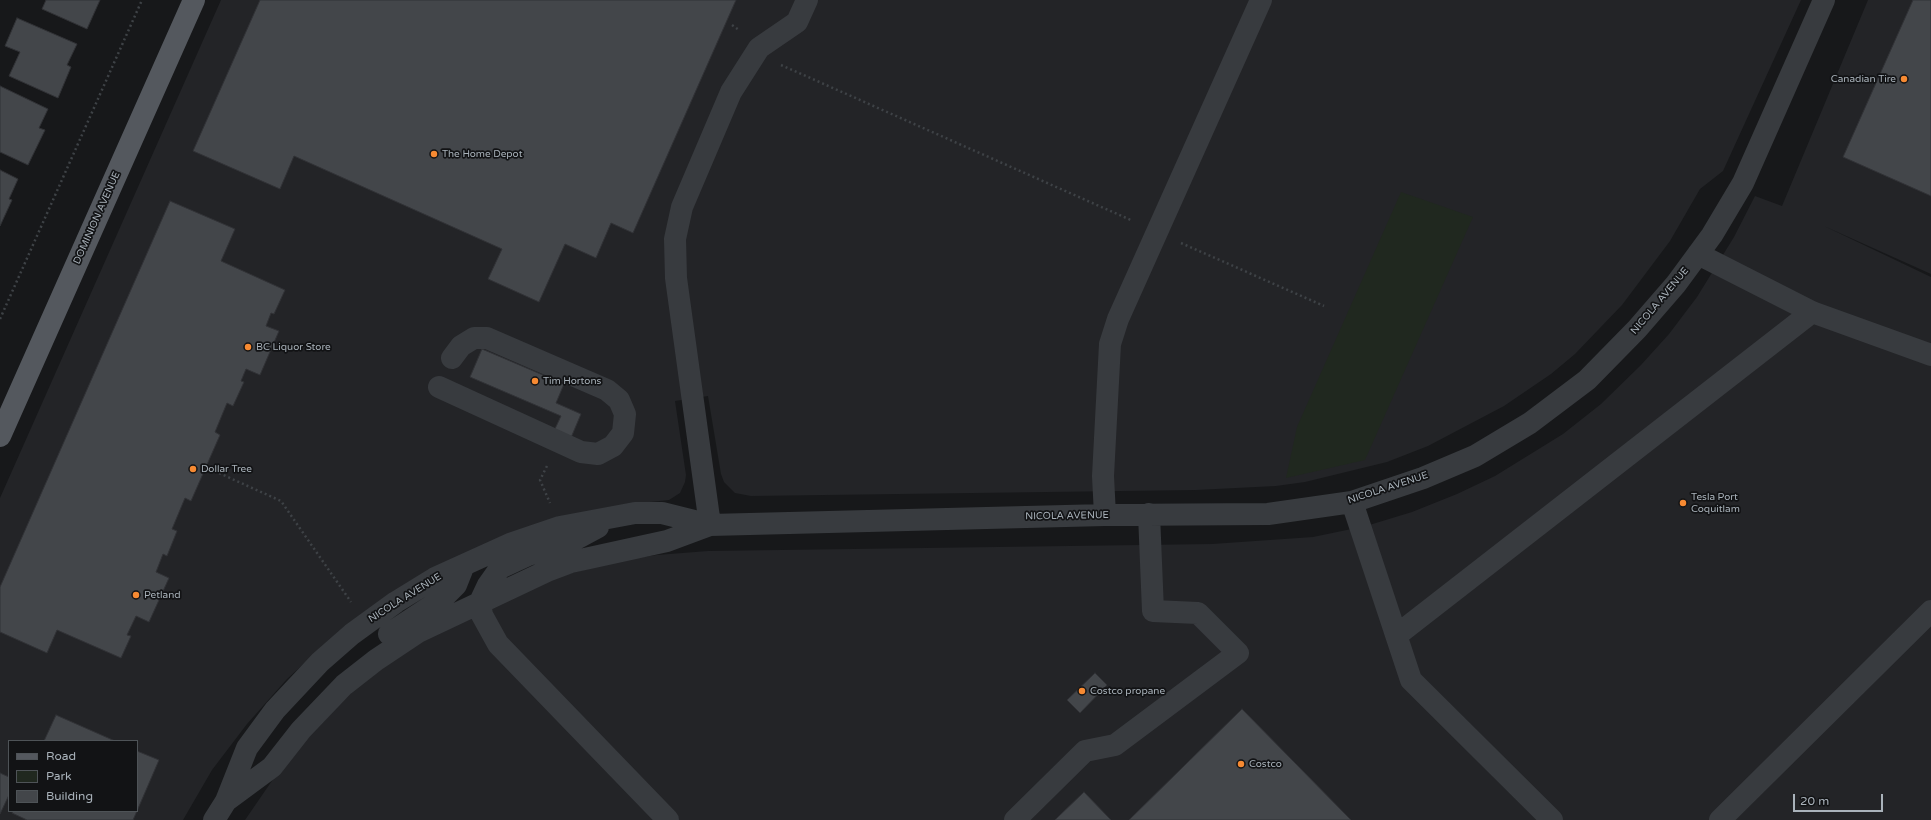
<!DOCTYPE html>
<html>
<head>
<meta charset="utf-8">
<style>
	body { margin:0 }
	#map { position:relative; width:1931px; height:820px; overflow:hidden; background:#17181a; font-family:"Varela Round",sans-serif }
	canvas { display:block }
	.legend { position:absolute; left:8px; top:740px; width:130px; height:72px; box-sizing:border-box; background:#121315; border:1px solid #4e5357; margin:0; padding:5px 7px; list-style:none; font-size:12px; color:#a9b2ba }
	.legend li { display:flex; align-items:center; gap:8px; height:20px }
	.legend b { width:20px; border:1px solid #4e5357 }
	.scale { position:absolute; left:1793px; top:794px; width:90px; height:18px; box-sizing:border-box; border:2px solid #a9b2ba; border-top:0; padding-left:5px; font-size:12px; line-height:14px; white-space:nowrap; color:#a9b2ba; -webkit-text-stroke:3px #121315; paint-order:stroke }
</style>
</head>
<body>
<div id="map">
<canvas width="1931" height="820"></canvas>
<ul class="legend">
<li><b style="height:5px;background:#54585e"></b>Road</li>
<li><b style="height:11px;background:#20281f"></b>Park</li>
<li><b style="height:11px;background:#43464a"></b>Building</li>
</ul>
<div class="scale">20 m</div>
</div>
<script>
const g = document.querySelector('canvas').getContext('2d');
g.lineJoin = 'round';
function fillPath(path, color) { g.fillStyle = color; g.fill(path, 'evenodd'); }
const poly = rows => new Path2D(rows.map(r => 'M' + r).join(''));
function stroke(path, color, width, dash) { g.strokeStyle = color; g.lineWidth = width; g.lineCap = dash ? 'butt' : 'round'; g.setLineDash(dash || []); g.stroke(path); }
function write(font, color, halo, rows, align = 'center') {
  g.font = font + ' "Varela Round",sans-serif'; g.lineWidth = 3.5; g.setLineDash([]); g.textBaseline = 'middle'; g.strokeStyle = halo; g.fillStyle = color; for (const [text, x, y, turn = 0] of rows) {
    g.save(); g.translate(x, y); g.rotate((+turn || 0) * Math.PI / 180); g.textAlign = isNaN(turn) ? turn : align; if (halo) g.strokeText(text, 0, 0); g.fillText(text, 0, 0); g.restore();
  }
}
fillPath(poly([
	[221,0,1801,0,1723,171,1700,189,1670,241,1622,305,1575,354,1551,374,1504,406,1428,446,1387,462,1305,482,1276,486,1196,490,751,496,735,493,724,482,721,474,708,396,675,401,686,475,685,482,680,493,669,500,622,505,549,522,319,650,287,679,247,724,212,770,183,820,0,820,0,498],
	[9,741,137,741,137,811,9,811],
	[1868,0,1931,0,1931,274,1824,226,1931,277,1931,820,245,820,278,772,302,744,355,689,410,647,548,579,623,560,657,555,708,551,1212,544,1313,537,1366,526,1412,512,1457,494,1495,476,1563,434,1601,404,1641,365,1669,334,1697,297,1734,237,1755,196,1782,206]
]), '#232427');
fillPath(poly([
	[1401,192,1473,217,1365,460,1286,478,1297,427]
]), '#20281f');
const building = poly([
	[46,0,100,0,87,29,42,9,46,0],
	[260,0,736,0,633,233,611,223,596,258,565,244,539,302,488,279,502,249,294,156,280,189,193,151,260,0],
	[1913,0,1931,0,1931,196,1843,157,1913,0],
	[17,18,77,44,67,65,71,67,58,98,9,76,20,52,5,46,17,18],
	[0,86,48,109,39,128,45,130,28,165,0,152,0,86],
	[0,170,18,179,9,199,12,200,0,226,0,170],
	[170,201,235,229,221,261,285,290,274,314,271,313,266,326,279,331,260,375,246,369,241,381,244,382,233,406,227,403,215,432,220,435,191,501,185,498,172,529,177,531,167,556,163,554,156,572,169,578,149,622,136,616,127,635,131,636,121,658,57,630,47,653,0,632,0,587,170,201],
	[482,349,564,384,556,403,581,414,570,440,553,433,561,416,470,377,482,349],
	[1095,673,1107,685,1080,713,1067,700,1095,673],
	[1242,709,1351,820,1129,820,1242,709],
	[56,715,115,741,44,741,56,715],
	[137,751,159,760,137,811,137,751],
	[0,773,9,777,9,795,0,814,0,773],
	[1084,792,1111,820,1055,820,1058,817,1084,792],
	[13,811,137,811,133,820,27,820,12,813,13,811]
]);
fillPath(building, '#43464a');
stroke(building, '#313236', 1);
stroke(poly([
	[732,25,739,30],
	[781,65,1133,221],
	[1181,243,1324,306],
	[0,319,142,0],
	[547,466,540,480,550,503],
	[210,469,281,501,351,602]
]), '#3e4246', 2.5, [2, 3]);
stroke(poly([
	[1698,254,1812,312,1931,355],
	[439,387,581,452,598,454,613,446,623,433,625,414,619,400,607,390,487,338,474,338,461,346,452,358],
	[1352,502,1411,680,1552,820],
	[1105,515,1103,476,1110,344,1118,319,1261,0],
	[710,525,676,278,675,239,682,207,731,92,759,48,797,22,807,0],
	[598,527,572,541,528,555,500,568,488,585,480,602,482,615,498,644,668,820],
	[389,634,442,599,456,585,464,565],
	[1397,635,1812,312],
	[226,801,272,767,301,730,344,685,376,660,418,632,547,571,571,562,667,541,710,525],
	[214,820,226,801,247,748,275,710,320,662,352,634,396,602,435,578,510,544,560,527,635,513,662,513,710,525,1105,515,1268,514,1352,502,1423,478,1475,456,1530,423,1587,380,1637,329,1676,284,1712,235,1743,183,1824,0],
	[1015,820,1085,751,1115,745,1238,653,1198,613,1153,611,1149,514],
	[1720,820,1931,611]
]), '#383b3f', 22);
stroke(poly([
	[0,436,194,0]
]), '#54585e', 22);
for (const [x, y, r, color] of [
	[1904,79,4,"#f78a32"],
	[434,154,4,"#f78a32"],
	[248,347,4,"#f78a32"],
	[535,381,4,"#f78a32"],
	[193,469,4,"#f78a32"],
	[1683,503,4,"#f78a32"],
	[136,595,4,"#f78a32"],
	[1082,691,4,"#f78a32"],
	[1241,764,4,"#f78a32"]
]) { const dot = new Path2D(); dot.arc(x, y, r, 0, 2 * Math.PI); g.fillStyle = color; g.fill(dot); stroke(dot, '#121315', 1.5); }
write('10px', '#a9b2ba', '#121315', [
	["Canadian Tire",1896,79,"right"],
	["The Home Depot",442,154],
	["BC Liquor Store",256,347],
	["Tim Hortons",543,381],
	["Dollar Tree",201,469],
	["Tesla Port",1691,497],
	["Coquitlam",1691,509],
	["Petland",144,595],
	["Costco propane",1090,691],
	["Costco",1249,764]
], 'left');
write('10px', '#a9b2ba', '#121315', [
	["DOMINION AVENUE",97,218,-66],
	["NICOLA AVENUE",1660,301,-50],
	["NICOLA AVENUE",1388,488,-18],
	["NICOLA AVENUE",1067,516,-1],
	["NICOLA AVENUE",405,598,-32]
]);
</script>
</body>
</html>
